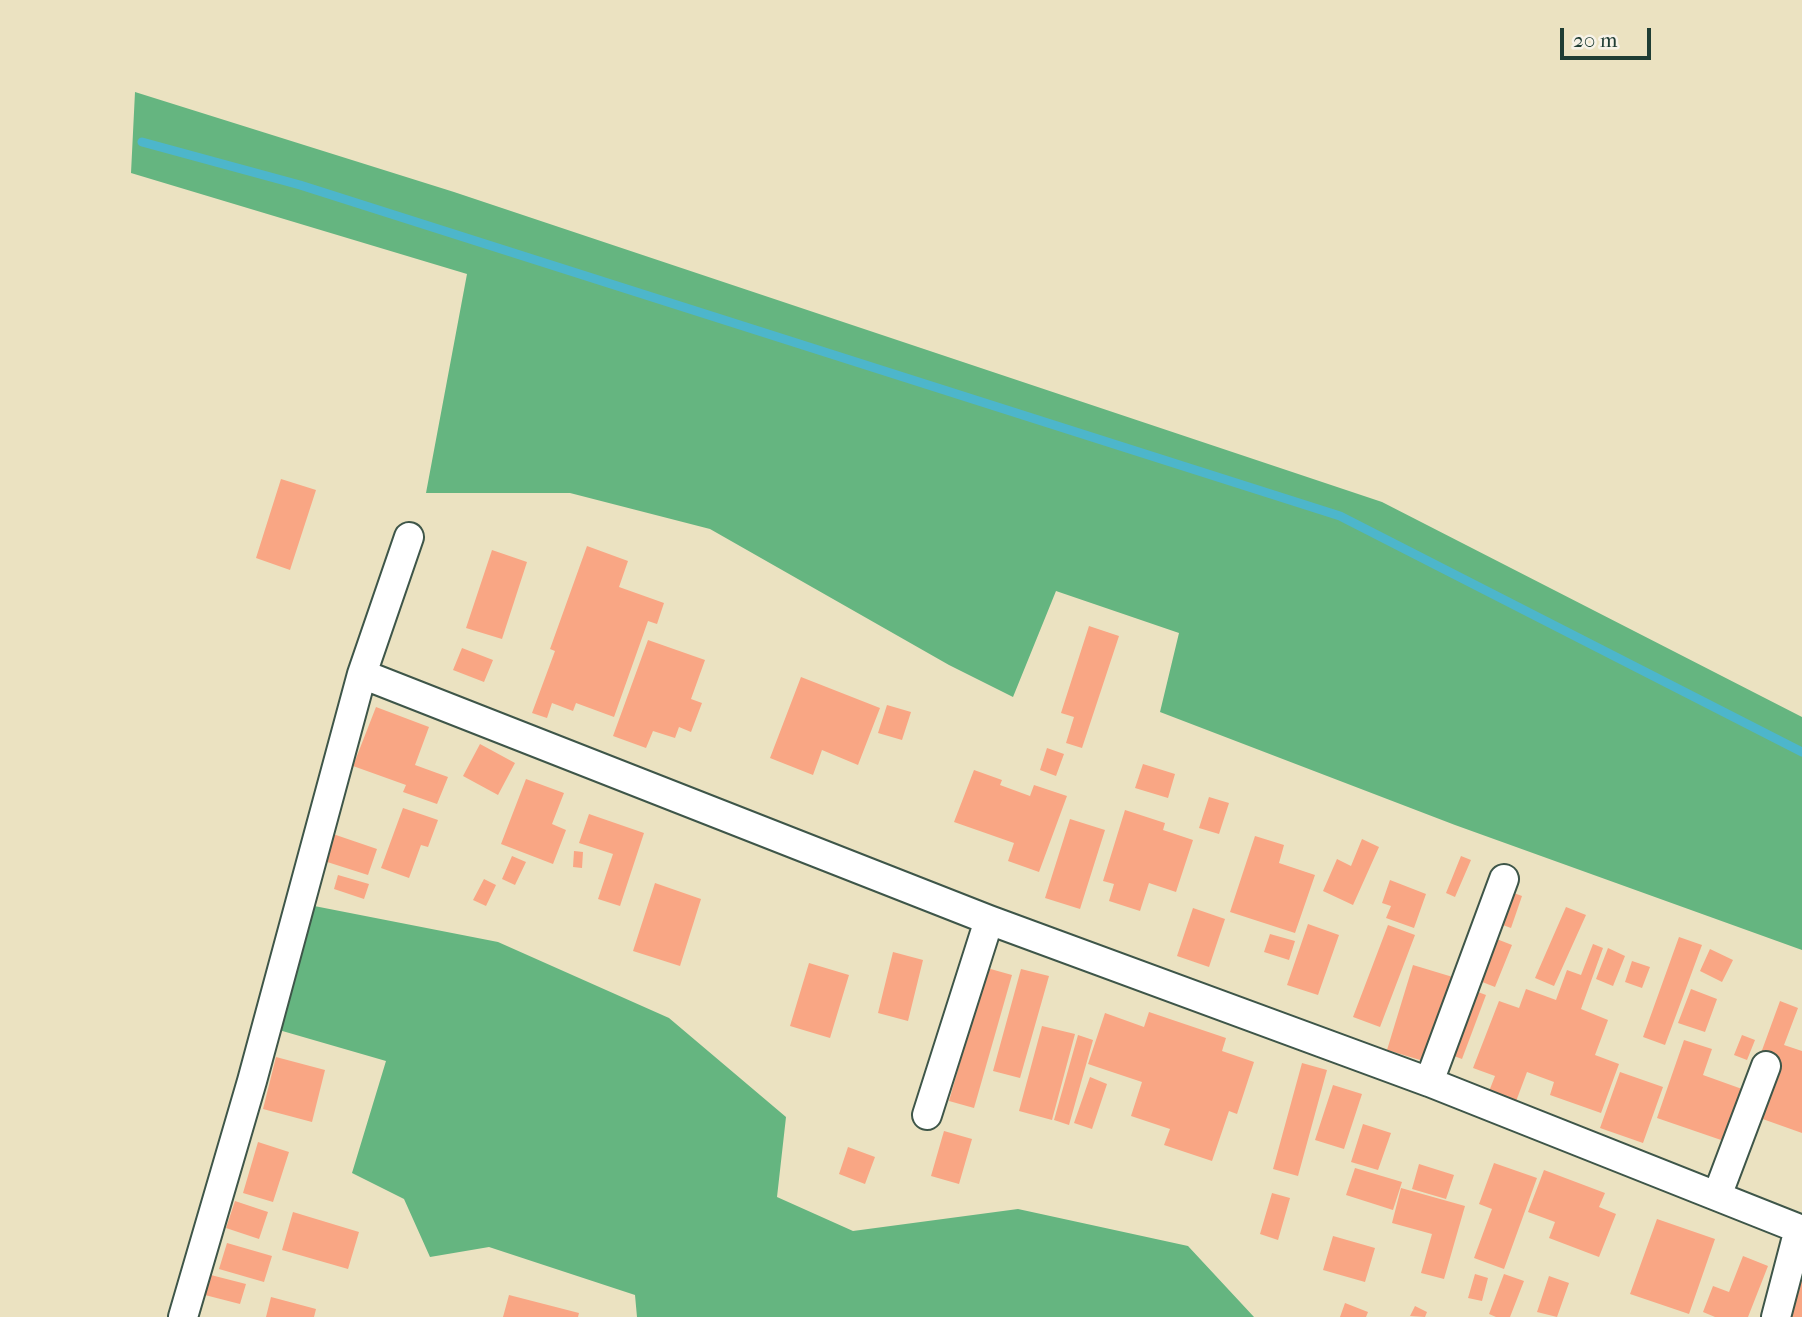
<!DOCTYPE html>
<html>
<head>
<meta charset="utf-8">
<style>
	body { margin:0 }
	#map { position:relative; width:1802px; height:1317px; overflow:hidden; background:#ebe2c1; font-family:"IM FELL French Canon",serif }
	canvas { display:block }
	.scale { position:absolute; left:1560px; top:28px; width:91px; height:32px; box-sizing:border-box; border:4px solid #1f3d34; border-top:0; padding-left:9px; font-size:21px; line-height:24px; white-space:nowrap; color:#1f3d34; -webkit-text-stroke:5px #f7f3e8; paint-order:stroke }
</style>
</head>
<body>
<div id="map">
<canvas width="1802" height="1317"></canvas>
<div class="scale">20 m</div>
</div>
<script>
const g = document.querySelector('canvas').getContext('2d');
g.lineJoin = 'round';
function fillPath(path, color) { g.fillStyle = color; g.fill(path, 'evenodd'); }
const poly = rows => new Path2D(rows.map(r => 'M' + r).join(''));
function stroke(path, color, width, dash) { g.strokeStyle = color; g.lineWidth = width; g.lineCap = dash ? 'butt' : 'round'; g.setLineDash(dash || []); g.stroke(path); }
fillPath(poly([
	[135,92,454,192,1382,502,1802,717,1802,950,1455,825,1160,712,1179,633,1056,591,1013,697,949,665,710,529,570,493,426,493,467,274,131,173],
	[304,904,498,942,669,1018,786,1117,777,1197,853,1231,1018,1209,1188,1246,1254,1317,637,1317,635,1295,489,1247,430,1257,404,1199,352,1173,386,1061,272,1028]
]), '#65b580');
stroke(poly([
	[142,142,300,185,1340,516,1802,752]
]), '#4db6cb', 9);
fillPath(poly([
	[281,479,316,490,290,570,256,558],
	[587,546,628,561,619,587,664,603,657,624,648,621,614,717,576,703,573,711,552,703,547,718,532,713,555,651,550,649],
	[492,550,527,562,502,639,466,628],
	[1089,626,1119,636,1082,748,1066,743,1074,717,1061,713],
	[648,640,705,660,691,699,702,703,691,732,679,727,675,738,653,731,646,748,613,736],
	[462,648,493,660,484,682,453,670],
	[801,677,880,708,858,765,822,750,813,775,770,758],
	[887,705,911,712,902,740,878,733],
	[376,707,429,727,415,765,448,777,437,804,403,792,406,785,353,766],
	[480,744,515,763,498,795,463,776],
	[1047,748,1064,754,1056,776,1040,770],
	[1143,764,1175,774,1168,798,1135,788],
	[974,770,1002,780,1000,785,1030,796,1034,785,1067,796,1039,872,1008,861,1014,843,954,822],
	[526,779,564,793,552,824,566,830,553,864,501,844],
	[1209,797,1229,803,1219,834,1199,828],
	[403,808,438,820,428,847,421,845,409,878,381,868],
	[1125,810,1165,823,1163,830,1193,840,1176,892,1149,883,1140,911,1109,901,1114,884,1103,881],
	[589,814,644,833,620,906,598,899,613,854,579,843],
	[1070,819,1105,830,1080,909,1045,898],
	[333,834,377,849,368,875,324,861],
	[1255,836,1284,845,1279,863,1315,875,1295,933,1230,912],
	[1362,839,1379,847,1353,905,1323,891,1337,859,1351,866],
	[574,851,583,852,582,868,573,867],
	[512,856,526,862,515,885,502,879],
	[1461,856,1471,860,1455,897,1446,893],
	[338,875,369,884,364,899,334,889],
	[484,879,496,885,486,906,473,900],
	[1390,880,1426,894,1414,928,1386,918,1391,906,1382,903],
	[655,883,701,899,680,966,633,951],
	[1511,892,1522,896,1511,928,1500,924],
	[1566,907,1586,915,1554,986,1535,978],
	[1193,908,1225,919,1209,967,1177,956],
	[1308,924,1339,935,1318,995,1287,985],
	[1388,925,1415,935,1380,1027,1353,1017],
	[1270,934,1295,941,1289,960,1264,952],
	[1489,936,1512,945,1495,987,1472,978],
	[1679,937,1702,945,1665,1045,1643,1037],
	[1593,944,1603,948,1581,1009,1608,1020,1595,1055,1619,1064,1601,1113,1550,1095,1554,1082,1527,1072,1515,1104,1488,1094,1495,1076,1473,1068,1499,1001,1519,1008,1526,989,1556,1000,1567,970,1581,975],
	[1608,948,1625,956,1613,986,1596,979],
	[1710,949,1733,960,1722,982,1700,971],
	[893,952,923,960,908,1021,878,1013],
	[1632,961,1650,967,1642,988,1625,982],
	[809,963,849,975,830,1038,790,1026],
	[1413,965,1456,978,1430,1063,1387,1050],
	[987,968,1012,975,974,1108,949,1101],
	[1021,969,1049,976,1020,1078,993,1071],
	[1470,989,1486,995,1462,1059,1446,1053],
	[1691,989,1717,999,1705,1032,1678,1023],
	[1780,1001,1798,1008,1784,1045,1802,1051,1802,1133,1757,1117,1778,1059,1761,1053],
	[1149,1012,1226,1038,1222,1051,1254,1062,1237,1114,1229,1111,1212,1161,1164,1145,1170,1129,1131,1116,1142,1082,1088,1064,1105,1013,1144,1027],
	[1042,1026,1075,1034,1052,1120,1019,1111],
	[1078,1035,1093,1040,1069,1125,1054,1120],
	[1742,1035,1755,1040,1747,1060,1734,1055],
	[1684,1040,1712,1049,1703,1075,1742,1089,1724,1141,1657,1118],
	[276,1057,325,1070,312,1122,263,1109],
	[1302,1063,1327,1070,1298,1176,1273,1169],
	[1620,1072,1663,1087,1643,1143,1600,1128],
	[1090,1077,1107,1084,1092,1129,1074,1123],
	[1333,1085,1362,1094,1344,1149,1315,1140],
	[1363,1124,1391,1133,1378,1170,1351,1162],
	[944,1131,972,1139,959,1184,931,1176],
	[258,1142,289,1152,273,1202,243,1193],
	[848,1147,875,1157,865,1184,839,1174],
	[1494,1163,1537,1178,1504,1269,1474,1258,1492,1209,1479,1204],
	[1419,1164,1454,1175,1446,1199,1412,1189],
	[1355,1168,1402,1182,1393,1210,1346,1195],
	[1544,1170,1605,1193,1599,1207,1616,1214,1599,1257,1549,1238,1555,1222,1528,1212],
	[1401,1188,1465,1206,1444,1279,1421,1273,1432,1234,1392,1223],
	[1272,1193,1290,1198,1278,1240,1260,1234],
	[235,1201,268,1212,259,1239,226,1228],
	[293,1212,359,1232,348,1269,282,1250],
	[1657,1219,1715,1239,1689,1314,1630,1294],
	[1333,1236,1375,1248,1365,1282,1323,1270],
	[227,1243,272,1256,264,1282,219,1269],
	[1743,1256,1768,1266,1748,1317,1715,1317,1703,1312,1713,1286,1729,1292],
	[207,1274,246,1284,240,1304,201,1294],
	[1475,1274,1488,1278,1482,1301,1468,1298],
	[1504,1274,1524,1281,1510,1317,1496,1317,1489,1314],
	[1790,1274,1802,1277,1802,1317,1779,1317],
	[1549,1276,1569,1283,1557,1317,1537,1312],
	[509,1295,579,1313,578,1317,503,1317],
	[271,1297,316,1309,314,1317,266,1317],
	[1345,1303,1368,1312,1366,1317,1340,1317],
	[1415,1306,1427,1312,1425,1317,1410,1316]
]), '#f9a684');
const street = poly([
	[362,674,989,920,1429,1082,1802,1230],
	[1429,1082,1504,879],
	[927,1115,989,920],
	[1717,1196,1766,1066],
	[183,1317,252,1081,362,674,409,537],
	[1776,1317,1799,1229]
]);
stroke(street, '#3e5649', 32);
stroke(street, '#fff', 28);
</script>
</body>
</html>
